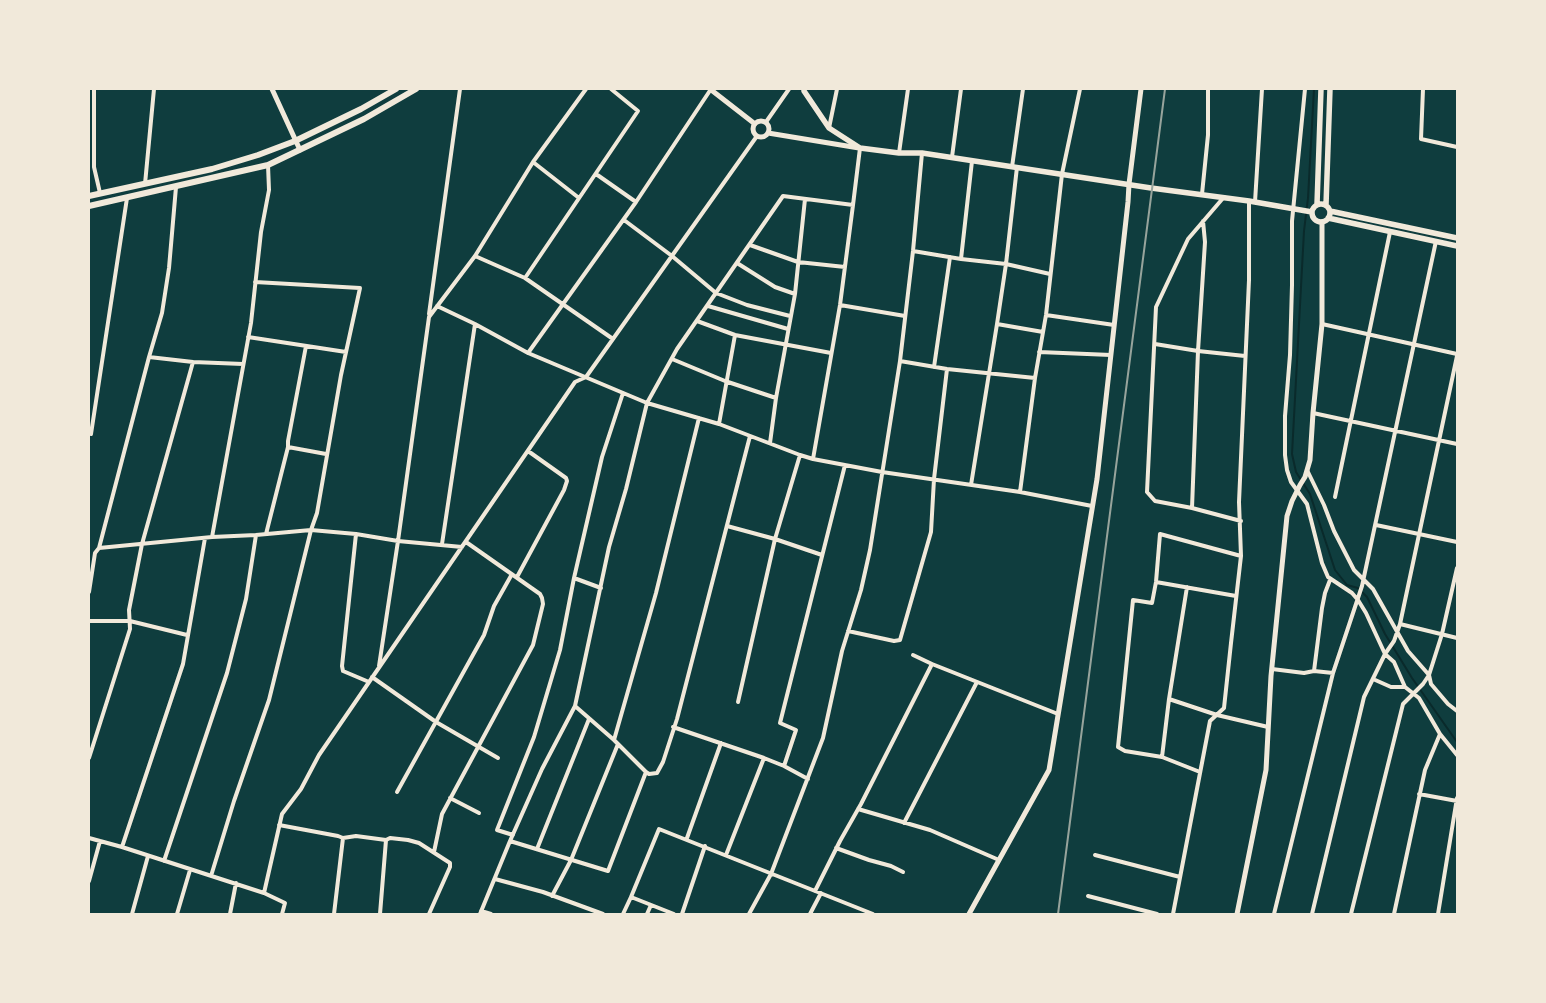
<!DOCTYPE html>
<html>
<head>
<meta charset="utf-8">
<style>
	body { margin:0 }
	#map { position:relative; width:1546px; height:1003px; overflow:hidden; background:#0f3d3e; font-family:"Exo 2",sans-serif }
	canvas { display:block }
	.frame { position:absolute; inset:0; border:90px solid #f1e9da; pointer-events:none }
</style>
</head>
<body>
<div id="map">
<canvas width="1546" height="1003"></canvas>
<div class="frame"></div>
</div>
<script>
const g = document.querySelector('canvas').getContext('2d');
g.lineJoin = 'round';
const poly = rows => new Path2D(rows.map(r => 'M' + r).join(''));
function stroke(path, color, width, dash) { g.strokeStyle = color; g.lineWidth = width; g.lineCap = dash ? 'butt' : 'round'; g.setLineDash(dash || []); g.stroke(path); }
stroke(poly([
	[1314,89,1308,198,1304,231,1292,454,1296,472,1310,494,1335,570,1347,585,1358,588,1367,597,1385,634,1412,678,1457,742]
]), '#0a2a2b', 2);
stroke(poly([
	[94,89,94,167,100,193],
	[1305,89,1292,221,1292,285,1290,355,1285,416,1285,455,1287,470,1291,482,1307,504,1322,563,1328,577,1352,593,1358,600,1366,613,1385,654,1394,662,1405,687,1419,698,1440,734,1457,755],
	[1423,89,1421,139,1457,147],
	[766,122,789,89],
	[829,128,837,89],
	[899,153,908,89],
	[922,153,913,251,900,361,947,369,1035,378,1046,315,1062,174,1080,89],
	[952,157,961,89],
	[533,162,579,198],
	[1012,167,1023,89],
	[596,174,636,202],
	[145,184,154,89],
	[1202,194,1208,135,1208,89],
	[1224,197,1188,239,1156,307,1147,492,1155,501,1192,508,1241,521],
	[1255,202,1262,89],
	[624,220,672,256,716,293,747,305,790,316],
	[750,245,798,262,845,267],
	[913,251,961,259,1006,264,1050,274],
	[475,256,525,278,613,339],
	[961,259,972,161],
	[737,263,775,287,795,294],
	[525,278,638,111,611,89],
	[840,305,905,316],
	[437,306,475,324,528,353,647,403,719,424,800,455,813,459,882,472,1020,492,1092,506],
	[708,306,788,329],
	[429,314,460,89],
	[1046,315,1114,325],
	[697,321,735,335,831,353],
	[997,324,1043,332],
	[1322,324,1457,354],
	[248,337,346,352],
	[1155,344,1198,351,1245,356],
	[1039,352,1111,355],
	[528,353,636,202,711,89],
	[149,357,193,362],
	[672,359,725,381,776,398],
	[934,367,950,257],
	[1313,413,1457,444],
	[719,424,735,335],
	[89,433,91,434,127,198],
	[770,443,776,398,795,294,805,199],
	[288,447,326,454],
	[813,459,840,305,853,205],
	[1307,470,1324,505,1334,531,1354,570,1373,589,1408,651,1429,675,1431,684,1448,704,1457,711],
	[971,485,997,324,1006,264,1017,167],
	[1020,492,1035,378],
	[1335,497,1390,232],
	[1192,508,1198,351,1205,242,1203,221],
	[1376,525,1457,542],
	[727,526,775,539,822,555],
	[266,534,288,447,288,441,306,346],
	[356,534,342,666,343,671,369,682],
	[212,537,251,323,261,232,269,190,268,165],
	[442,544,475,324],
	[99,548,212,537,256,535,311,530,356,534,398,541,462,547],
	[517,577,564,490,567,481,566,478,528,451],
	[574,578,601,588],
	[1156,582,1236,596],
	[89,592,95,553,99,548,149,357,162,313,169,268,176,187],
	[89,621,130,621,187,635],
	[1400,624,1457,638],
	[848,631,894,641,900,640,931,532,934,479,947,369],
	[913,655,932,664,1058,714],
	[379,666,398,541,429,317,475,256,533,162,586,89],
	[1272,669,1304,673,1314,671,1333,673],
	[1314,671,1322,608,1325,593,1330,580],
	[372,677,436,722,498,758],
	[1373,679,1391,687,1405,687],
	[1169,699,1217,715,1268,727],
	[738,702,775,539,800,455],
	[575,706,614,740,646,772,649,774,657,773,663,762,677,719,750,436],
	[673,727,764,758,784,766,808,779],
	[614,740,656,593,699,418],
	[1162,757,1169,699,1187,587],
	[89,758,130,629,129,610,142,544,193,362,243,364],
	[784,766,796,730,780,723,845,465],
	[1200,772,1162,757,1125,751,1118,747,1133,600,1152,603,1156,582,1160,534,1241,556],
	[397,792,484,635,494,606,512,574],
	[1419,794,1457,801],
	[450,798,479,813],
	[858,809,930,830,999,860],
	[904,823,977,682],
	[279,825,338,836,343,838,356,836,386,840,390,838,408,840,419,843,450,863,450,867,429,914],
	[513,835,497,830,534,737,560,650,574,578,602,457,623,393],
	[89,838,122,847,264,893,285,903,282,914],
	[687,838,721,743],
	[510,841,608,871,646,772],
	[122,847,183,664,205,538],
	[836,848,869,860,891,866,903,872],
	[537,849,589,719],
	[434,852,442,814,533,645,543,604,542,598,540,594,466,542],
	[726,855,764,758],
	[1095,855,1180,877],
	[164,861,227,673,246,599,256,535],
	[211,876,234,801,269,700,311,530,317,513,341,375,360,288,255,282],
	[495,879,543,892,603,914],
	[89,881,100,841],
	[815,891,840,841,861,804,932,664],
	[264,893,282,814,301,789,319,755,575,382,586,377,757,136],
	[552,896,571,860,618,744],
	[1088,896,1157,914],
	[631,897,659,829,873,914],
	[481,911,491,914],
	[132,914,148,856],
	[177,914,190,870],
	[230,914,236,883],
	[334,914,343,838],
	[380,914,386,840],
	[480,914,510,841,542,769,575,706,609,547,626,489,647,403,677,349,783,196,853,205,860,148],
	[623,914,631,897,674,914],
	[647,914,651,905],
	[682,914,705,846],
	[749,914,771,874,823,738,842,651,861,590,870,550,900,361],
	[810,914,821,893],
	[1173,914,1210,721,1224,708,1231,643,1241,556,1239,502,1249,280,1249,201],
	[1274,914,1333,673,1362,586,1436,241],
	[1312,914,1364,697,1385,654,1394,641,1400,624,1457,356],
	[1351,914,1403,704,1423,684,1429,675,1442,634,1457,568],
	[1394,914,1425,770,1440,734],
	[1438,914,1457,798]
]), '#f1e9da', 4);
stroke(poly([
	[272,89,300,150],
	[710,89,755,124],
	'753 129a8 8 0 1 1 16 0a8 8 0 1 1-16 0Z',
	[768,133,859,148],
	[969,914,1049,770,1097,479,1128,202,1129,184,1141,89],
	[1237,914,1266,770,1271,676,1287,516,1292,501,1300,485,1305,477,1310,460,1313,413,1322,324,1322,222]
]), '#f1e9da', 5);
stroke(poly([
	[804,89,804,91,829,128,860,148,899,153,922,153,1151,188,1249,201,1312,212],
	[1317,204,1321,89],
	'1312 213a9 9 0 1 1 18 0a9 9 0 1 1-18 0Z',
	[1326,205,1330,89],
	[1330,211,1457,238],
	[1328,218,1457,246]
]), '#f1e9da', 5.5);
stroke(poly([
	[89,196,212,169,258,155,295,141,361,109,396,89],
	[89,206,268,165,364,119,416,89]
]), '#f1e9da', 6);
stroke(poly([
	[1058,914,1165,89]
]), '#97a49c', 2);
</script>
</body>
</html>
